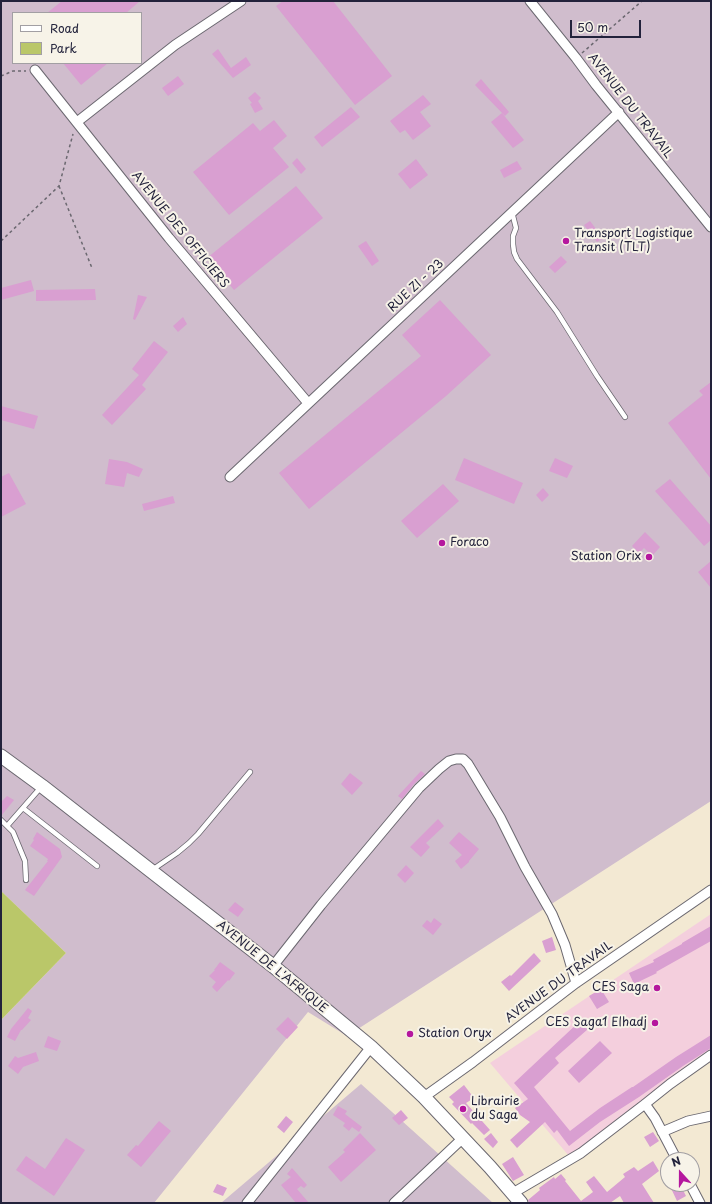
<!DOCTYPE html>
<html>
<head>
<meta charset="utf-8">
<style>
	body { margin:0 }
	#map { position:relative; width:712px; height:1204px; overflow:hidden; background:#f3e9d3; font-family:"Playpen Sans",sans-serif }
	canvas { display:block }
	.frame { position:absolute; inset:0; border:2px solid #22223b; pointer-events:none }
	.legend { position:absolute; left:12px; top:12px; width:130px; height:52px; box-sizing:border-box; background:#f7f3e8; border:1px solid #a29fa3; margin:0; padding:5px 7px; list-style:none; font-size:12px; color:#22223b }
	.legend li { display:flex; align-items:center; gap:8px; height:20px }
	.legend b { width:20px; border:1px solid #a29fa3 }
	.north { position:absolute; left:660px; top:1152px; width:40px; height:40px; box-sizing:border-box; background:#f7f3e8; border:1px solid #a29fa3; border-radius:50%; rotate:339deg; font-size:11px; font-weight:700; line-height:16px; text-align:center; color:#22223b }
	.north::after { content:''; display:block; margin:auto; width:14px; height:18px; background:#b5179e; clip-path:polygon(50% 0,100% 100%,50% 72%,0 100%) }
	.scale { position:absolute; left:570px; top:20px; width:71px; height:18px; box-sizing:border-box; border:2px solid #22223b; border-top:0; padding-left:5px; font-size:12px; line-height:14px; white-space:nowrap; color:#22223b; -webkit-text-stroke:3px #f7f3e8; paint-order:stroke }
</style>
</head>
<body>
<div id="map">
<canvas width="712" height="1204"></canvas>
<div class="frame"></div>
<ul class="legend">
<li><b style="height:5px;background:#fff"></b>Road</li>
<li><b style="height:11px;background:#bac769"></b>Park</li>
</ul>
<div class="north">N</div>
<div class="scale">50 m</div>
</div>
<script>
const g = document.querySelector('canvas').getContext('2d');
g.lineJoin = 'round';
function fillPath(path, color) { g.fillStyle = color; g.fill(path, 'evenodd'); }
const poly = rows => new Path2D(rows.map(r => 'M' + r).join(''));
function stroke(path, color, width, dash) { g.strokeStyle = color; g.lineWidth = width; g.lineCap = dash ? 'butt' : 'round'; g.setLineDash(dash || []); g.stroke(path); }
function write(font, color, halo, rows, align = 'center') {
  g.font = font + ' "Playpen Sans",sans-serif'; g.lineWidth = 4; g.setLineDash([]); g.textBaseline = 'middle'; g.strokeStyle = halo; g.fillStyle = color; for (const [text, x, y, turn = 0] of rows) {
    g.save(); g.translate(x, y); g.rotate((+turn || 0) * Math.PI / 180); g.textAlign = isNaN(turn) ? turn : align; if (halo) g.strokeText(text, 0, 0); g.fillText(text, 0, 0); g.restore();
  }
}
fillPath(poly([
	[711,914,711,1061,569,1156,490,1063]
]), '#f4cfdd');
fillPath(poly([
	[1,1,711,1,711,801,347,1036,308,1012,154,1203,1,1203,1,1020,66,953,1,891],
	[13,13,141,13,141,63,13,63],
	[361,1084,493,1203,221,1203]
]), '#d0bdcd');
fillPath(poly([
	[1,891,66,953,1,1020]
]), '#bac769');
fillPath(poly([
	[62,1,140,1,126,13,47,13],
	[283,1,333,1,392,76,355,105,276,6],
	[218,49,231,68,246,57,251,65,233,78,212,54],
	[63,63,108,63,81,85],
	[178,76,184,84,168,96,162,88],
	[481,79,509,112,505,116,475,85],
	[255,92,261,98,258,101,263,109,255,113,250,104,252,103,248,98],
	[423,95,431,104,420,112,431,126,413,140,405,130,400,133,390,121],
	[351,107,360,117,322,147,314,137],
	[502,113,524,140,513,148,491,122],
	[274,120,287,136,273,148,289,167,229,215,193,172,253,123,260,131],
	[297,158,306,169,301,174,292,163],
	[416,159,428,175,410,189,398,174],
	[517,161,522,169,504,178,500,170],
	[296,186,323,218,234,290,207,258],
	[590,221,603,238,597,242,584,225],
	[366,241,379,261,372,266,358,246],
	[561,256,567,262,555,273,549,267],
	[31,280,34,291,1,300,1,288],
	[95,289,96,300,36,301,36,290],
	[138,295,147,297,135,320,133,319],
	[440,300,491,355,446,396,309,509,279,473,421,356,402,335],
	[183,317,187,324,178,332,173,326],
	[154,341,168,352,142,385,146,389,112,425,102,415,139,375,132,369],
	[711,382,711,479,668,423,703,395,699,391],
	[1,406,38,416,34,429,1,420],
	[464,458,523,483,514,504,455,480],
	[555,458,573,466,567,478,549,471],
	[109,459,127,462,143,469,139,477,127,473,124,487,105,484],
	[9,473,26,504,1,517,1,477],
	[670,479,711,526,711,540,704,546,655,491],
	[443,484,459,501,417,538,401,521],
	[543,488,549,495,542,502,536,495],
	[173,496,175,503,144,511,142,504],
	[645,532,660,547,652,556,644,548,639,553,632,546],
	[711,561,711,588,698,572],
	[421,771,425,774,414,784,402,799,398,796],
	[350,773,363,783,352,795,341,784],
	[7,796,14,800,1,816,1,802],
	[438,819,444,826,426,843,430,847,421,857,410,847],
	[37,832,60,849,62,857,34,896,25,890,48,861,47,861,48,859,30,846,34,840,33,839],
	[459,832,479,849,469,861,469,862,461,869,455,861,462,855,449,843],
	[406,865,414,873,405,883,397,875],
	[235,902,244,909,238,917,228,910],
	[434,918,442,924,433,935,422,926,427,920,431,923],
	[711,926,711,941,656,972,657,973,634,984,629,973,654,962,653,960,682,944,682,943],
	[552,937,556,950,546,953,542,941],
	[534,953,541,961,509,991,501,982,510,975,511,976],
	[220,962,235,973,229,981,228,980,217,992,212,987,216,982,209,976,215,970,214,970],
	[601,989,609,1002,597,1009,589,996],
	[28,1008,32,1011,28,1018,31,1020,22,1030,21,1030,15,1041,7,1037,11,1029],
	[288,1017,298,1027,287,1039,276,1029],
	[580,1021,588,1029,555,1058,559,1063,534,1087,570,1131,600,1108,632,1087,633,1087,676,1057,711,1035,711,1048,683,1066,639,1097,600,1122,569,1146,557,1130,554,1133,545,1122,517,1148,510,1140,530,1122,520,1115,515,1108,528,1099,514,1083],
	[48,1036,61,1041,57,1051,44,1047],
	[600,1041,612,1053,579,1083,568,1071],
	[36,1052,39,1061,23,1067,18,1074,8,1066,15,1056,18,1058],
	[464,1085,474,1098,466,1103,490,1130,484,1135,472,1123,471,1124,452,1104,454,1102,449,1097],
	[338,1106,347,1111,345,1114,362,1127,359,1132,352,1127,349,1131,343,1126,345,1123,333,1115],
	[401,1110,408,1118,399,1125,392,1118],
	[286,1116,293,1122,284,1133,277,1127],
	[159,1121,171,1131,141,1167,127,1155,136,1145,138,1146],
	[653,1132,659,1141,650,1147,644,1137],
	[360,1133,376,1150,341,1182,328,1167,345,1152,343,1150],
	[491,1133,498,1142,493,1148,484,1139],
	[66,1138,85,1150,54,1196,16,1170,26,1156,45,1169],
	[513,1157,524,1175,513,1181,502,1164],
	[653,1161,659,1171,642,1184,654,1203,624,1203,620,1196,610,1203,529,1203,528,1200,540,1190,539,1188,554,1177,555,1179,561,1174,566,1180,565,1181,581,1201,593,1192,586,1182,594,1176,607,1192,625,1177,623,1174,634,1167,638,1171],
	[292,1168,307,1185,304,1188,301,1186,297,1189,309,1203,296,1203,281,1185,291,1177,287,1174],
	[217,1184,227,1188,223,1196,213,1192],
	[669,1184,680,1184,686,1196,677,1201]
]), '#d99fd1');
const service = poly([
	[512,212,516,228,513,236,513,244,514,252,517,259,557,312,597,376,625,417],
	[23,808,97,866],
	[1,820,13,832,25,861,26,880],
	[7,826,42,786],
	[152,870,177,853,189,843,198,834,250,772]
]);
const minor = poly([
	[530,1,576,58,596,85,711,227],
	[35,70,169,238,308,403],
	[77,122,175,45,241,1],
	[230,477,619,112],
	[273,966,321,905,419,788,439,769,449,761,456,759,463,759,468,764,500,817,525,867,552,914,565,945,576,983],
	[424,1097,473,1062,576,983,711,890],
	[645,1104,655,1118,677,1160],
	[662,1132,688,1121,711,1116],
	[690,1184,700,1203],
	[513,1193,581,1153,645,1104,670,1084,711,1055],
	[247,1203,371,1047],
	[394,1203,463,1138]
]);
const secondary = poly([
	[1,756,42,786,273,966,371,1047,424,1097,490,1167,521,1203]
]);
stroke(service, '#6b6870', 6);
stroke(minor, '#6b6870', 11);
stroke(secondary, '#6b6870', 15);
stroke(poly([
	[582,53,642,1],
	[1,76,13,71,26,71],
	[59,186,92,268],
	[1,241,59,186,73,134]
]), '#6b6870', 1.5, [3, 3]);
stroke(service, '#fff', 4.5);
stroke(minor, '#fff', 9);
stroke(secondary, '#fff', 13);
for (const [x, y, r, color] of [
	[566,241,4,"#b5179e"],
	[442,543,4,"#b5179e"],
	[649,557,4,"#b5179e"],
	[657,988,4,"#b5179e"],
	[655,1023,4,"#b5179e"],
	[410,1034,4,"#b5179e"],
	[463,1109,4,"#b5179e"]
]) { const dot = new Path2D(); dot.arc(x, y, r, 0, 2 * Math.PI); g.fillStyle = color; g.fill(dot); stroke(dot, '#f7f3e8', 1.5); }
write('12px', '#22223b', '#f7f3e8', [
	["AVENUE DU TRAVAIL",630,106,52],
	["AVENUE DES OFFICIERS",180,230,51],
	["RUE ZI - 23",416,286,-43],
	["AVENUE DE L'AFRIQUE",272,967,39],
	["AVENUE DU TRAVAIL",559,982,-36]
]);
write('12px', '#22223b', '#f7f3e8', [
	["Transport Logistique",574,234],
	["Transit (TLT)",574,248],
	["Foraco",450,543],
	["Station Orix",641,557,"right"],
	["CES Saga",649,988,"right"],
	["CES Saga1 Elhadj",647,1023,"right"],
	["Station Oryx",418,1034],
	["Librairie",471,1102],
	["du Saga",471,1116]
], 'left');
</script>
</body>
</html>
